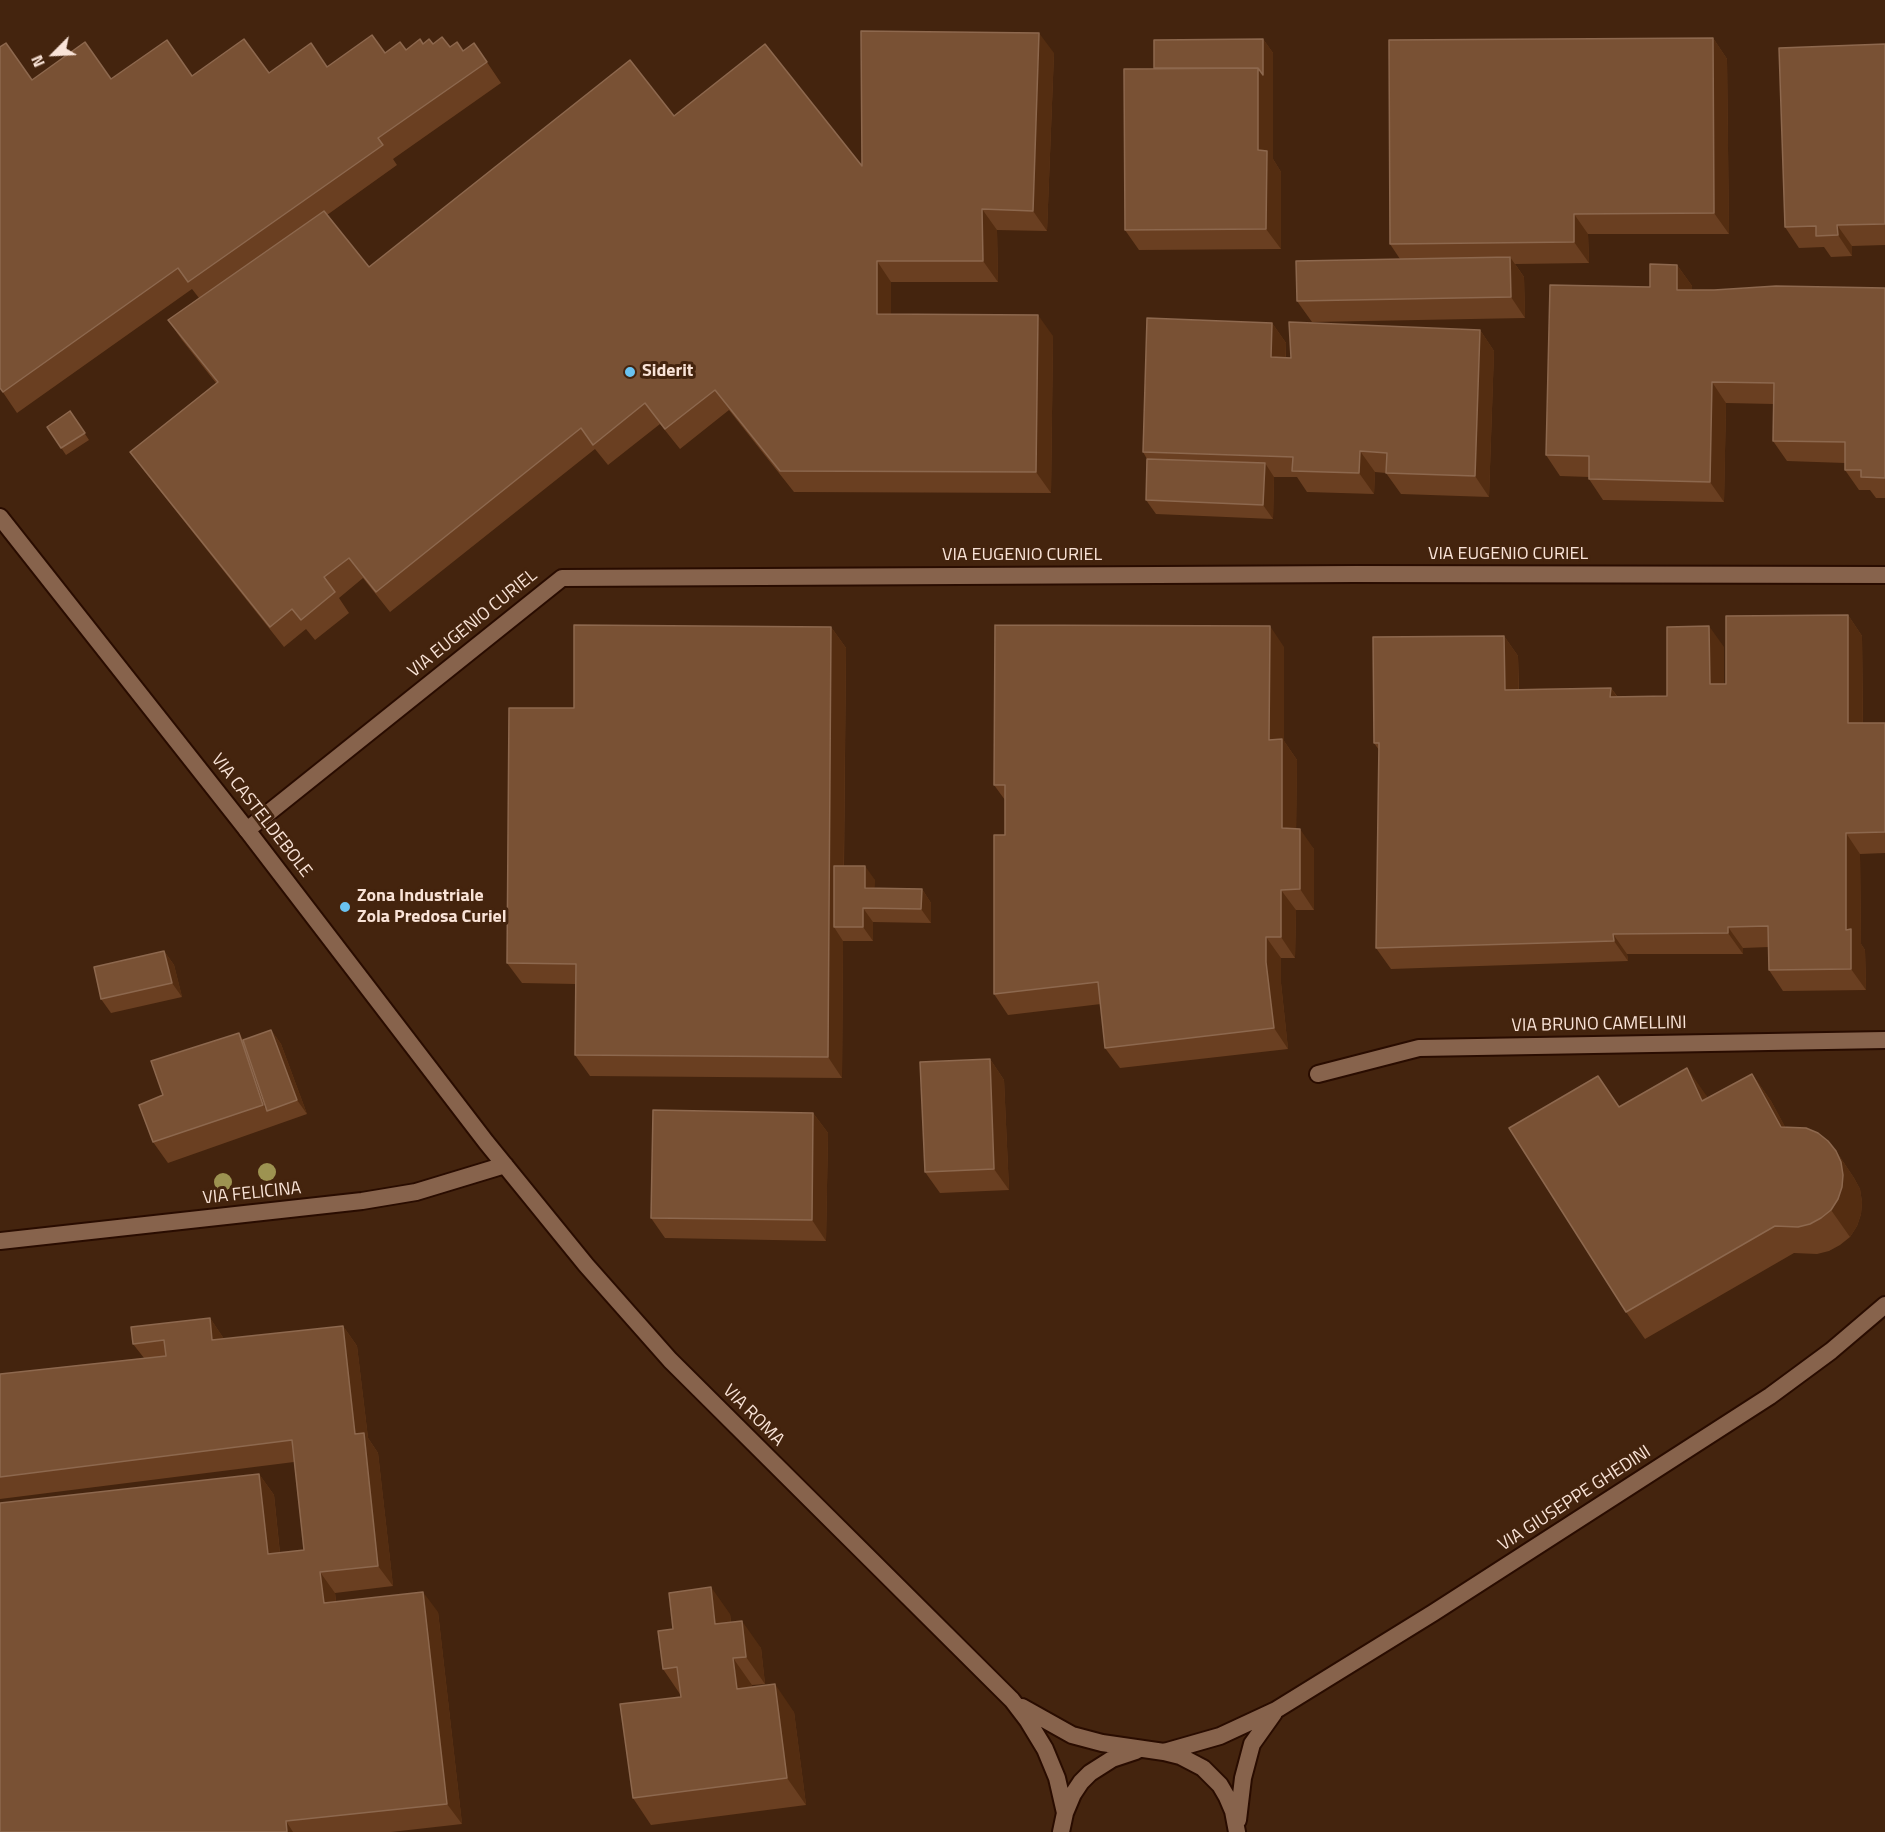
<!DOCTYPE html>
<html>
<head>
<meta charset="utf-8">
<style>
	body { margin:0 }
	#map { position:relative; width:1885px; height:1832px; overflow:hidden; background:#44240e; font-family:"Titillium Web",sans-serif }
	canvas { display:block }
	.north { position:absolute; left:24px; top:24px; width:60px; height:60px; -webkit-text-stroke:4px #44240e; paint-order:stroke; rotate:246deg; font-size:16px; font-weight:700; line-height:24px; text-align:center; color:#f9e3d7 }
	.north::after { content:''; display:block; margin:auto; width:21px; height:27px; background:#f9e3d7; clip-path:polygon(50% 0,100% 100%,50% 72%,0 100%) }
</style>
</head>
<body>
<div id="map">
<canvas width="1885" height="1832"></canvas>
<div class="north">N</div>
</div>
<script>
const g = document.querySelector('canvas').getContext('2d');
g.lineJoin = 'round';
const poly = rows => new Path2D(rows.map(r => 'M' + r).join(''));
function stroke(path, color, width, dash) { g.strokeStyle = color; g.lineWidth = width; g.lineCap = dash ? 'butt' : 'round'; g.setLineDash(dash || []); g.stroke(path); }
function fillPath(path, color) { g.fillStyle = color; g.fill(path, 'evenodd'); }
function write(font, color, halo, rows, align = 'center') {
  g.font = font + ' "Titillium Web",sans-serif'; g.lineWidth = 6; g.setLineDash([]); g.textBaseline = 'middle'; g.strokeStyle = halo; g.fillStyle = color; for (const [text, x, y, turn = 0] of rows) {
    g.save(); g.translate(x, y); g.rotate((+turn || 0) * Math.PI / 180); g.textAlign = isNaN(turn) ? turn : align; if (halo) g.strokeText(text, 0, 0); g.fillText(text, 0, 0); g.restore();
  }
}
const minor = poly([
	[247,830,562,578,1356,574,1885,575],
	[1318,1074,1419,1048,1885,1040]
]);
const tertiary = poly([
	[0,517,247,830,486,1142,586,1265,670,1360,1012,1700,1028,1721,1045,1749,1057,1778,1065,1813],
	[0,1241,362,1201,416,1192,505,1165],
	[1022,1707,1072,1735,1102,1743,1164,1752,1180,1756,1203,1768,1220,1785,1227,1797,1233,1811,1237,1832],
	[1164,1752,1220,1736,1276,1710,1433,1613,1770,1396,1831,1351,1885,1305],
	[1238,1820,1243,1778,1252,1744,1274,1713],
	[1061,1832,1065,1813,1073,1794,1081,1782,1090,1773,1112,1759,1136,1751]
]);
stroke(minor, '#290c00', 20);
stroke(tertiary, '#290c00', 20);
stroke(minor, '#87634c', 16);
stroke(tertiary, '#87634c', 16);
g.fillStyle = '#9d9351';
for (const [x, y] of [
	[267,1172],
	[223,1182]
]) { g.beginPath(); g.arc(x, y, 9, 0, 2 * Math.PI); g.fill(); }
fillPath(poly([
	[1713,38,1727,59,1729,234,1588,234,1589,263,1515,264,1524,277,1525,318,1312,322,1297,301,1400,259,1390,244],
	[1263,39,1273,53,1273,159,1281,172,1281,249,1139,250,1125,230,1154,68],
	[474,43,501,83,393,159,397,165,327,215,369,267,674,116,862,166,1054,53,1047,231,997,230,998,282,891,282,891,314,1053,336,1051,493,794,492,729,410,680,449,660,424,608,465,595,449,390,612,363,578,339,598,349,613,315,640,306,629,284,647,145,472,130,452,216,383,182,340,168,320,199,298,192,289,17,413,0,388,32,80,111,79,269,73,327,67,385,53,406,50,423,44,433,44,463,51],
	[1885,44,1885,245,1852,246,1852,256,1831,257,1824,247,1799,248,1785,227],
	[1677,265,1692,286,1692,290,1885,288,1885,498,1876,498,1870,490,1859,490,1845,470,1845,463,1787,461,1773,441,1774,404,1726,403,1724,502,1603,500,1589,479,1589,477,1560,476,1546,455,1650,287],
	[1272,323,1286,343,1286,357,1291,358,1480,330,1494,351,1489,497,1401,494,1386,473,1375,472,1374,494,1307,492,1297,477,1274,477,1273,519,1156,514,1146,500,1147,459,1143,452],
	[70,411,89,440,66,455,47,427],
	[1848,615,1862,636,1863,723,1885,723,1885,853,1860,854,1861,944,1865,950,1866,990,1783,991,1769,970,1769,947,1743,948,1743,954,1627,954,1628,961,1391,969,1376,948,1379,750,1374,743,1504,636,1518,656,1519,689,1611,688,1617,696,1667,696,1724,647,1724,684,1726,684],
	[831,627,846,648,844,866,875,880,874,888,922,889,931,903,931,923,873,922,873,941,843,941,842,1078,590,1076,575,1055,576,984,522,983,507,963],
	[1284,647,1284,741,1297,760,1296,829,1314,849,1314,910,1296,910,1295,958,1281,958,1281,983,1288,1049,1120,1068,1105,1048,1101,1004,1008,1015,994,994,1005,835,1005,800,994,785],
	[164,951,174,965,182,997,111,1013,101,999],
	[271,1030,281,1044,307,1114,168,1163,153,1142,163,1095,243,1040],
	[990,1059,1004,1080,1009,1190,940,1193,925,1172],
	[1752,1074,1771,1101,1785,1127,1836,1151,1854,1178,1860,1189,1862,1202,1861,1214,1857,1226,1850,1237,1840,1245,1829,1251,1817,1254,1794,1253,1645,1339,1626,1312,1619,1107,1706,1095,1707,1098],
	[813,1113,828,1133,826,1241,665,1238,651,1218],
	[210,1318,224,1339,343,1326,357,1346,368,1438,378,1453,393,1586,335,1593,336,1601,438,1612,462,1824,391,1832,0,1832,259,1474,274,1495,280,1553,304,1550,294,1462,0,1499,0,1374,144,1358,133,1344],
	[730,1614,731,1622,761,1648,765,1684,752,1685,752,1688,794,1712,806,1805,651,1825,633,1798,681,1697,680,1694,663,1669,673,1629]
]), '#6a3f21');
fillPath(poly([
	[1039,33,1054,53,1047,231,1033,211],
	[1713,38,1727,59,1729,234,1714,213],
	[1263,39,1273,53,1273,159,1281,172,1281,249,1266,229,1258,150,1258,68],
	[982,209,997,230,998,282,983,261],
	[1574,214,1588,234,1589,263,1574,242],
	[1837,225,1852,246,1852,256,1838,235],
	[1510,257,1524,277,1525,318,1511,297],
	[877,261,891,282,891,334,877,314],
	[1677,265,1692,286,1692,310,1677,290],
	[1038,315,1053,336,1051,493,1036,472],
	[1272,323,1286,343,1285,378,1271,357],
	[1480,330,1494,351,1489,497,1475,476],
	[1712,382,1726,403,1724,502,1710,482],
	[1360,451,1375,472,1374,494,1359,473],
	[1265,463,1274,477,1273,519,1263,505],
	[1848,615,1862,636,1863,744,1848,723],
	[1270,626,1284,647,1284,741,1297,760,1296,849,1282,828,1269,740],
	[1709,626,1724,647,1724,704,1710,684],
	[831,627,846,648,843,927,834,927,843,941,842,1078,828,1057],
	[1504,636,1518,656,1519,710,1505,690],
	[1611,688,1625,709,1610,697],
	[1300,829,1314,849,1314,910,1300,889],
	[1846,833,1860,854,1861,944,1865,950,1866,990,1851,969,1846,930],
	[865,866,875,880,874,902,865,888],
	[922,889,931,903,931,923,921,909],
	[1281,890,1296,910,1295,958,1281,937],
	[863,908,873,922,873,941,863,927],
	[1728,927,1743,948,1743,954,1728,933],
	[1613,934,1627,954,1628,961,1614,941],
	[1266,937,1281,958,1281,983,1288,1049,1274,1028,1266,962],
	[164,951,174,965,182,997,172,983],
	[271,1030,281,1044,307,1114,297,1100],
	[239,1033,253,1054,267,1111,263,1105],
	[990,1059,1004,1080,1009,1190,994,1169],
	[1687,1068,1706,1095,1721,1128,1702,1101],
	[1752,1074,1771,1101,1800,1154,1781,1127],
	[813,1113,828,1133,826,1241,812,1220],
	[1836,1151,1854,1178,1860,1189,1862,1202,1861,1214,1857,1226,1850,1237,1831,1210],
	[210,1318,224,1339,212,1340],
	[343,1326,357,1346,368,1438,378,1453,393,1586,378,1566,355,1434],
	[259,1474,274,1495,282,1575,268,1554],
	[320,1572,335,1593,338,1623,324,1603],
	[711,1587,730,1614,734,1651,715,1624],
	[423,1592,438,1612,462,1824,447,1804],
	[742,1621,761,1648,765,1684,746,1657],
	[733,1658,752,1685,756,1716,737,1689],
	[775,1684,794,1712,806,1805,787,1778],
	[286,1821,293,1832,287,1832]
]), '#542d11');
const building = poly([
	[861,31,1039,33,1033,211,982,209,983,261,877,261,877,314,1038,315,1036,472,780,471,715,390,665,429,645,403,593,445,581,428,376,592,349,558,324,577,335,592,301,620,292,609,270,627,130,452,218,382,168,320,324,211,369,267,630,60,674,116,765,44,862,166,861,31],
	[372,35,385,53,400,42,406,50,420,39,423,44,429,39,433,44,442,37,450,47,457,42,463,51,474,43,487,62,378,138,383,145,188,282,178,268,3,392,0,388,0,47,6,43,32,80,85,42,111,79,167,40,192,76,244,39,269,73,311,43,327,67,372,35],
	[1713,38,1714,213,1574,214,1574,242,1390,244,1389,40,1713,38],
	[1263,39,1263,75,1258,68,1154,68,1154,40,1263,39],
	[1885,44,1885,224,1837,225,1838,235,1816,236,1816,226,1785,227,1779,48,1885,44],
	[1258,68,1258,150,1267,151,1266,229,1125,230,1124,69,1258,68],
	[1510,257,1511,297,1297,301,1296,261,1510,257],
	[1650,264,1677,265,1677,290,1714,290,1776,286,1885,288,1885,478,1861,477,1861,470,1845,470,1845,442,1773,441,1774,383,1712,382,1710,482,1589,479,1589,456,1546,455,1550,285,1650,287,1650,264],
	[1147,318,1272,323,1271,357,1291,358,1289,322,1480,330,1475,476,1386,473,1387,453,1360,451,1359,473,1292,471,1293,457,1143,452,1147,318],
	[70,411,85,433,61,448,47,427,70,411],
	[1147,459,1265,463,1263,505,1146,500,1147,459],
	[1848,615,1848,723,1885,723,1885,832,1846,833,1846,930,1851,929,1851,969,1769,970,1768,926,1728,927,1728,933,1613,934,1614,941,1376,948,1379,743,1374,743,1373,637,1504,636,1505,690,1611,688,1610,697,1667,696,1667,627,1709,626,1710,684,1726,684,1726,616,1848,615],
	[574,625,831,627,828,1057,575,1055,576,964,507,963,509,708,574,708,574,625],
	[995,625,1270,626,1269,740,1282,739,1282,828,1300,829,1300,889,1281,890,1281,937,1266,937,1266,962,1274,1028,1105,1048,1098,982,994,994,994,835,1005,835,1005,785,994,785,995,625],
	[834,866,865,866,865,888,922,889,921,909,863,908,863,927,834,927,834,866],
	[164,951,172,983,101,999,94,967,164,951],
	[271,1030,297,1100,267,1111,243,1040,271,1030],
	[239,1033,263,1105,153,1142,139,1105,163,1095,151,1061,239,1033],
	[990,1059,994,1169,925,1172,920,1062,990,1059],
	[1687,1068,1702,1101,1752,1074,1781,1127,1806,1128,1818,1133,1828,1141,1836,1151,1841,1162,1843,1175,1842,1187,1838,1199,1831,1210,1821,1218,1810,1224,1798,1227,1775,1226,1626,1312,1509,1128,1598,1076,1619,1107,1687,1068],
	[653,1110,813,1113,812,1220,651,1218,653,1110],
	[210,1318,212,1340,343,1326,355,1434,364,1433,378,1566,320,1572,324,1603,423,1592,447,1804,286,1821,287,1832,0,1832,0,1503,259,1474,268,1554,304,1550,292,1440,0,1477,0,1374,166,1356,164,1340,133,1344,131,1327,210,1318],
	[711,1587,715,1624,742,1621,746,1657,733,1658,737,1689,775,1684,787,1778,633,1798,620,1704,681,1697,677,1667,663,1669,658,1631,673,1629,669,1593,711,1587]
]);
fillPath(building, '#795134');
stroke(building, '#8d684e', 1.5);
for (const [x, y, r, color] of [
	[630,372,6,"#6ac3f1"],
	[345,907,6,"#6ac3f1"]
]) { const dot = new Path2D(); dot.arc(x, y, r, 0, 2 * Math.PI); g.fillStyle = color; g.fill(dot); stroke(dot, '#44240e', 2); }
write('bold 18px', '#f9e3d7', '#44240e', [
	["Siderit",642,372],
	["Zona Industriale",357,897],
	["Zola Predosa Curiel",357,918]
], 'left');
write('18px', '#f9e3d7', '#44240e', [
	["VIA EUGENIO CURIEL",1508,555],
	["VIA EUGENIO CURIEL",1022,556],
	["VIA EUGENIO CURIEL",473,624,-39],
	["VIA CASTELDEBOLE",261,816,52],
	["VIA BRUNO CAMELLINI",1599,1025,-1],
	["VIA FELICINA",252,1194,-6],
	["VIA ROMA",753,1416,45],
	["VIA GIUSEPPE GHEDINI",1575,1499,-33]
]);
</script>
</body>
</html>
